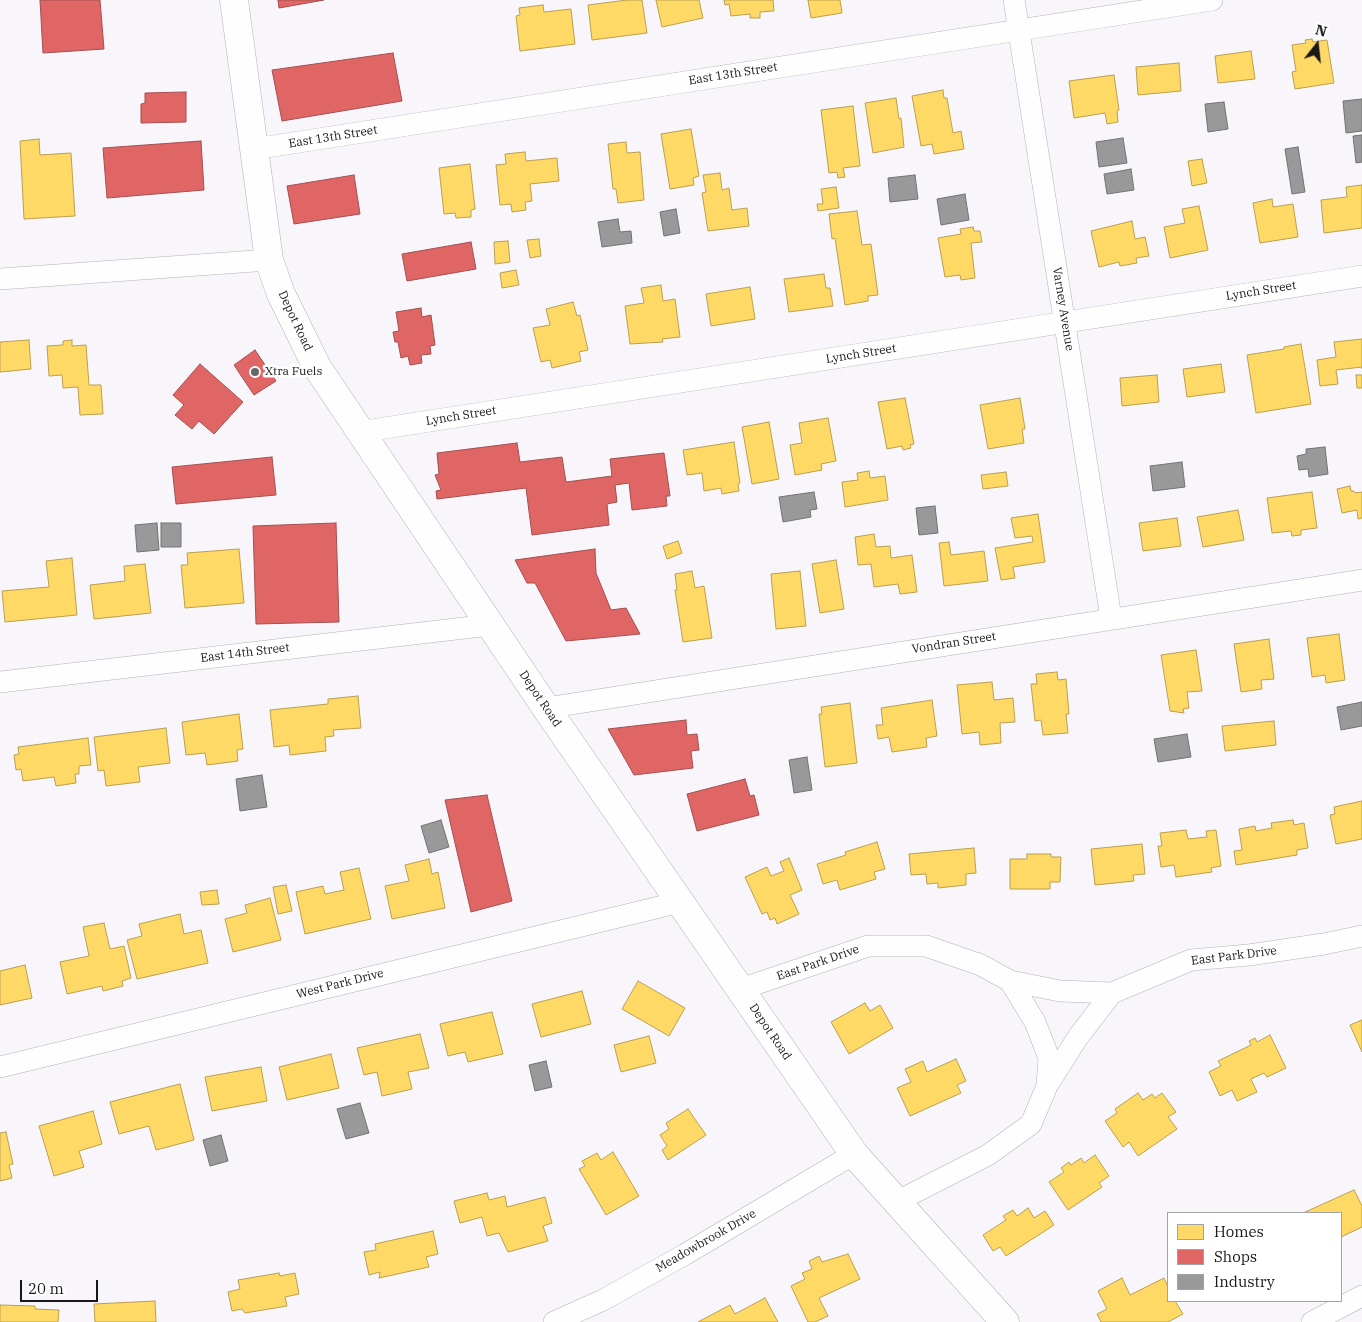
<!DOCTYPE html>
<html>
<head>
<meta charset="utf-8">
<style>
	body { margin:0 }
	#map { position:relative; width:1362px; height:1322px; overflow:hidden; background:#f8f6fa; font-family:"IBM Plex Serif",serif }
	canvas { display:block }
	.legend { position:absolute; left:1167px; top:1212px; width:175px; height:90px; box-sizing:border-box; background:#fff; border:1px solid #a3a2a3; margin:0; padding:6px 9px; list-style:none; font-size:15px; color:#181719 }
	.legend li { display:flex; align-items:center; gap:10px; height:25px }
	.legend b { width:25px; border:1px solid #a3a2a3 }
	.north { position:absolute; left:1292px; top:20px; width:50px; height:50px; -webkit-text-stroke:4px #fff; paint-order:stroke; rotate:16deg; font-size:14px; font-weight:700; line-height:20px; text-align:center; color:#181719 }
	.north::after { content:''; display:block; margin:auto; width:18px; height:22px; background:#181719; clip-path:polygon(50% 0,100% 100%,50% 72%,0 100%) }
	.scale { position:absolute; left:20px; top:1280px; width:78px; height:22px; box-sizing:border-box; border:2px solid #181719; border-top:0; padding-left:6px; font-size:15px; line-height:18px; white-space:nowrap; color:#181719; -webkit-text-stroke:4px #fff; paint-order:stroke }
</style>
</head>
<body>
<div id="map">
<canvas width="1362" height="1322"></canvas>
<ul class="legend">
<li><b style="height:14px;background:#ffd966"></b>Homes</li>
<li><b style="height:14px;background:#e06666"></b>Shops</li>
<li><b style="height:14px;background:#999"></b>Industry</li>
</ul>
<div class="north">N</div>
<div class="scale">20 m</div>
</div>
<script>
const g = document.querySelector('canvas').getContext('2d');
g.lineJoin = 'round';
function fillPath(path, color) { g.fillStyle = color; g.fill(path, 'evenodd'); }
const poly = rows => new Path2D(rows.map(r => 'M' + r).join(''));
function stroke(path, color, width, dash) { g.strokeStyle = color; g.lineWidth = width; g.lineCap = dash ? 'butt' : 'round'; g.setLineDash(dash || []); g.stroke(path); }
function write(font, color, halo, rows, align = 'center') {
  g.font = font + ' "IBM Plex Serif",serif'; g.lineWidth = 5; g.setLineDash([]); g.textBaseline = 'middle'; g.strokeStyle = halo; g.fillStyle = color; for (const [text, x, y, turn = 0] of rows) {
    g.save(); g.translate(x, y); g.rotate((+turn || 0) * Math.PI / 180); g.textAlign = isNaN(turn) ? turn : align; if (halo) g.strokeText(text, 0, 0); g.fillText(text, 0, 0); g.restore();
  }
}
const homes = poly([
	[627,0,642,0,647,33,592,40,588,5,627,0],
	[656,0,699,0,703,18,662,27,656,0],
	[724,0,773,0,774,11,760,12,760,18,750,18,750,14,731,16,729,4,725,5,724,0],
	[808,0,840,0,842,13,811,18,808,0],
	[543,5,544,12,571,9,575,44,520,51,516,16,520,15,519,8,543,5],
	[1312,39,1313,42,1327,40,1334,83,1295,89,1292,72,1296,71,1292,45,1306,43,1305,40,1312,39],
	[1251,51,1255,79,1218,83,1215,56,1251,51],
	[1179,63,1181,91,1138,95,1136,67,1179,63],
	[1114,75,1119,110,1117,111,1118,122,1107,124,1105,113,1074,118,1069,81,1114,75],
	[943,90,944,98,947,98,953,133,961,131,964,149,934,154,932,144,921,146,912,96,943,90],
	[896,98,899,119,901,118,904,147,873,153,865,103,896,98],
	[853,106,860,166,843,168,845,177,838,178,837,172,829,173,821,110,853,106],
	[691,129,699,176,693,178,694,185,670,189,661,134,691,129],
	[39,139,40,155,71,153,75,216,24,219,20,141,39,139],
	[626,142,627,153,640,152,644,200,618,203,616,189,613,189,608,144,626,142],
	[525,152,526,161,557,158,559,181,530,184,532,201,525,202,526,210,512,212,511,204,500,205,496,165,506,164,505,154,525,152],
	[1202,159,1207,183,1192,186,1188,161,1202,159],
	[470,164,475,209,471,210,471,217,456,218,455,213,444,214,439,168,470,164],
	[720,173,722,190,729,188,732,210,747,208,749,226,708,231,702,193,706,192,703,175,720,173],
	[1362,185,1362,228,1324,233,1321,200,1347,197,1346,187,1362,185],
	[836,187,839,208,818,211,817,204,823,204,821,189,836,187],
	[1272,199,1273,207,1293,204,1298,237,1260,243,1253,203,1272,199],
	[1199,206,1208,250,1170,258,1164,227,1185,223,1182,209,1199,206],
	[857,211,862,245,871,244,878,295,868,296,868,301,845,305,835,238,832,239,829,214,857,211],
	[1132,221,1135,239,1145,237,1149,256,1136,258,1137,263,1120,266,1119,262,1099,267,1091,231,1132,221],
	[973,227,974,231,980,231,982,242,971,243,975,278,961,280,960,275,945,277,938,238,961,234,960,229,973,227],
	[539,239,541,256,530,258,527,240,539,239],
	[508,241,510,262,495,264,494,242,508,241],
	[516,270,519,285,502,288,500,273,516,270],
	[824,274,826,288,830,288,833,306,789,312,784,279,824,274],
	[661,285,663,301,675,299,680,337,662,339,663,342,630,344,625,306,644,303,641,288,661,285],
	[750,287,755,319,711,326,706,294,750,287],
	[573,302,577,316,580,315,588,350,579,352,581,361,552,368,550,360,541,362,533,328,550,325,546,309,573,302],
	[1362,339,1362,369,1362,367,1336,370,1338,384,1320,386,1317,360,1336,357,1334,342,1362,339],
	[29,340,31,369,0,372,0,342,29,340],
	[72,340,72,346,86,345,89,385,101,385,103,414,80,415,78,387,63,388,62,375,49,376,47,346,63,345,63,341,72,340],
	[1301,344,1311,404,1256,413,1247,355,1284,349,1284,347,1301,344],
	[1221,364,1225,392,1187,397,1183,369,1221,364],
	[1157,375,1159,402,1122,406,1120,378,1157,375],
	[1356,375,1362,375,1362,388,1357,388,1356,375],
	[905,398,914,444,910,445,911,448,903,450,902,446,887,449,878,402,905,398],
	[1020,398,1025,429,1022,429,1024,443,988,449,980,405,1020,398],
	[828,418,836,461,821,464,822,470,795,475,790,445,802,443,799,423,828,418],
	[769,422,779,479,752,484,742,427,769,422],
	[734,442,740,483,738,484,739,491,722,494,721,488,704,491,702,473,687,475,683,450,734,442],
	[869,471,870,478,885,476,888,500,845,507,842,482,858,480,857,473,869,471],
	[1006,472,1008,486,983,489,981,475,1006,472],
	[1350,486,1351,491,1354,491,1355,493,1362,492,1362,518,1358,519,1357,510,1342,513,1337,489,1350,486],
	[1312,492,1317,528,1301,530,1301,535,1292,536,1291,531,1272,533,1267,498,1312,492],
	[1238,510,1244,540,1203,547,1197,517,1238,510],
	[1038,514,1045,562,1013,567,1015,578,1001,580,995,548,1033,542,1032,536,1015,538,1011,518,1038,514],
	[1177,518,1181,546,1143,551,1139,523,1177,518],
	[874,534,876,547,890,546,891,558,912,555,917,592,900,594,898,584,874,587,871,564,858,565,855,537,874,534],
	[678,541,682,553,667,559,663,546,678,541],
	[949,542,951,555,984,551,988,581,944,586,939,543,949,542],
	[239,549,244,603,185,608,181,565,188,565,187,553,239,549],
	[72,558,77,615,5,622,2,591,49,587,46,561,72,558],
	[836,560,844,609,820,613,812,564,836,560],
	[145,564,151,613,94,619,90,585,125,581,124,566,145,564],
	[692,571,695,588,704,586,712,638,683,642,675,590,677,590,675,574,692,571],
	[800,571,806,626,776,629,771,574,800,571],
	[1339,634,1345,680,1326,683,1325,675,1312,677,1307,638,1339,634],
	[1269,639,1274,679,1261,680,1262,689,1241,692,1234,644,1269,639],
	[1196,650,1202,691,1187,692,1189,708,1183,709,1184,713,1170,711,1161,655,1196,650],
	[1057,672,1058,680,1066,679,1069,714,1066,714,1068,733,1043,735,1041,720,1035,721,1031,684,1037,684,1036,674,1057,672],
	[992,682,994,700,1013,698,1015,722,1000,723,1001,743,980,745,979,732,962,734,957,685,992,682],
	[358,696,361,728,333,730,334,736,325,737,326,751,290,755,289,745,274,747,270,710,328,704,328,699,358,696],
	[932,700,937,736,926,738,927,747,892,752,889,737,878,739,876,725,883,725,881,708,932,700],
	[850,703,857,763,825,767,819,714,822,714,821,707,850,703],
	[239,714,243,749,237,750,238,761,207,765,205,753,186,755,182,722,239,714],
	[1274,721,1276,745,1225,751,1222,726,1274,721],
	[166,728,170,763,138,767,140,782,106,786,104,770,98,771,94,737,166,728],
	[88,738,91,765,79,766,79,774,75,774,76,783,56,786,54,777,23,781,21,769,16,770,14,755,19,754,18,747,88,738],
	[1362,801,1362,839,1336,844,1330,815,1335,814,1334,807,1362,801],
	[1293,820,1294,825,1304,823,1308,848,1297,850,1297,855,1236,865,1234,851,1242,850,1239,829,1255,826,1256,831,1272,828,1271,823,1293,820],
	[1186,830,1188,839,1207,837,1206,831,1216,830,1221,866,1211,868,1212,872,1176,877,1174,865,1161,867,1158,846,1162,846,1160,833,1186,830],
	[877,842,885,869,874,872,876,879,840,890,837,880,823,884,817,864,846,855,845,852,877,842],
	[1142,844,1145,874,1133,875,1134,881,1095,885,1091,849,1142,844],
	[974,848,976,873,966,874,966,885,938,888,938,883,927,884,926,874,911,875,909,854,974,848],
	[1027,854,1051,854,1051,857,1061,857,1060,882,1050,882,1050,889,1010,889,1010,859,1027,859,1027,854],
	[789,858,802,890,790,895,799,914,777,924,775,918,770,920,767,912,762,914,745,877,767,867,771,876,784,871,780,862,789,858],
	[429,859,432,874,438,872,445,908,392,919,385,886,409,881,405,865,429,859],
	[359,868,371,919,305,934,296,892,323,886,325,894,344,890,340,872,359,868],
	[286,885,292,911,278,914,273,887,286,885],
	[217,890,219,904,202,905,200,892,217,890],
	[270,898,281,940,233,952,225,919,247,913,245,905,270,898],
	[180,914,184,934,201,930,208,963,137,979,127,940,142,936,139,924,180,914],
	[104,923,110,949,124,946,131,978,122,981,123,986,103,991,102,986,67,994,60,962,89,956,83,927,104,923],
	[25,965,32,998,0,1005,0,971,25,965],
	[638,981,685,1008,669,1036,622,1009,638,981],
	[582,991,591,1024,541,1037,532,1004,582,991],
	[865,1003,870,1011,880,1005,893,1028,849,1054,831,1022,865,1003],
	[492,1012,503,1054,468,1062,465,1052,448,1056,440,1024,492,1012],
	[1362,1020,1362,1052,1350,1025,1362,1020],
	[420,1034,429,1068,408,1072,412,1089,382,1096,377,1072,364,1075,357,1048,420,1034],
	[1270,1035,1286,1068,1267,1077,1264,1073,1251,1079,1257,1092,1237,1101,1232,1090,1220,1096,1209,1072,1221,1066,1218,1061,1251,1045,1249,1041,1255,1038,1257,1042,1270,1035],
	[649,1036,656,1063,621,1072,614,1045,649,1036],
	[331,1054,339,1088,287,1100,279,1067,331,1054],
	[956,1059,966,1081,957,1085,961,1093,910,1116,897,1088,911,1082,905,1069,923,1061,927,1072,956,1059],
	[261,1067,267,1101,212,1111,205,1077,261,1067],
	[180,1084,194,1140,156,1150,149,1126,119,1134,110,1102,180,1084],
	[1138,1093,1143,1100,1152,1094,1155,1098,1162,1093,1176,1112,1168,1117,1177,1129,1138,1156,1129,1142,1123,1147,1105,1121,1117,1113,1115,1109,1138,1093],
	[688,1109,706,1135,668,1160,662,1150,667,1146,660,1135,669,1129,666,1123,688,1109],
	[93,1111,102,1144,79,1151,84,1167,54,1176,39,1126,93,1111],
	[6,1132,13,1164,9,1165,12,1178,0,1181,0,1133,6,1132],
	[613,1152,639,1196,606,1215,579,1169,585,1166,582,1161,597,1153,601,1160,613,1152],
	[1095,1155,1109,1176,1099,1183,1102,1187,1068,1210,1049,1182,1064,1172,1061,1168,1069,1162,1071,1165,1081,1158,1084,1163,1095,1155],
	[1354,1190,1362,1206,1362,1227,1341,1237,1341,1213,1303,1213,1354,1190],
	[487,1193,489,1200,505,1196,507,1207,545,1197,552,1223,543,1226,548,1241,508,1252,499,1233,487,1236,482,1217,460,1223,454,1201,487,1193],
	[1028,1208,1034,1218,1045,1211,1054,1225,1006,1256,1000,1247,993,1251,983,1235,1006,1220,1003,1216,1013,1210,1017,1216,1028,1208],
	[433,1231,438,1254,426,1257,429,1267,379,1278,380,1272,369,1275,364,1252,376,1250,375,1244,433,1231],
	[848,1254,860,1279,819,1298,828,1316,815,1322,808,1322,791,1286,805,1279,802,1273,812,1269,809,1261,819,1256,822,1262,848,1254],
	[279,1273,280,1276,295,1273,299,1294,285,1297,287,1306,245,1313,242,1309,232,1311,228,1292,240,1289,238,1280,279,1273],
	[1122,1278,1130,1295,1164,1278,1168,1287,1168,1301,1175,1301,1183,1314,1168,1322,1101,1322,1097,1314,1107,1309,1098,1291,1122,1278],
	[765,1298,778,1322,698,1322,730,1305,735,1314,765,1298],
	[155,1301,156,1322,95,1322,94,1304,155,1301],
	[0,1305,35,1306,35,1309,59,1310,58,1322,0,1322,0,1305]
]);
fillPath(homes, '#ffd966');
stroke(homes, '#ba9f4f', 1);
const shops = poly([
	[40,0,100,0,104,49,43,53,40,0],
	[278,0,324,0,279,8,278,0],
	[393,53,402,101,282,121,272,70,393,53],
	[186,92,186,122,141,123,141,104,145,103,145,93,186,92],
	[201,141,204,190,107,198,103,148,201,141],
	[354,175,360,214,294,224,287,186,354,175],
	[471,242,476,269,407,281,402,254,471,242],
	[421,308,422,317,431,315,435,345,430,346,431,354,421,355,422,363,410,365,408,356,401,358,398,342,395,342,393,332,399,331,396,312,421,308],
	[255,350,276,381,254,395,234,365,255,350],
	[200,364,243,402,214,434,199,421,192,429,175,415,184,405,173,395,200,364],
	[517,443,520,462,562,457,566,482,612,476,610,459,664,453,670,496,666,496,667,506,632,510,629,483,615,485,617,502,607,504,609,525,532,535,526,488,437,499,436,491,441,490,435,475,439,474,437,453,517,443],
	[272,457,276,495,176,504,172,467,272,457],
	[336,523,339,622,256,624,253,526,336,523],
	[595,549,596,573,611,610,626,608,640,634,566,641,535,583,527,583,515,560,595,549],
	[686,720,687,735,697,734,699,750,691,751,693,768,634,775,608,729,686,720],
	[745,779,750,796,754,795,759,815,697,831,687,794,745,779],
	[487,795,512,901,471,912,445,800,487,795]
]);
fillPath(shops, '#e06666');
stroke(shops, '#a44e4f', 1);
const industry = poly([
	[1362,99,1362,131,1346,133,1343,101,1362,99],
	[1224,102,1228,129,1208,132,1205,104,1224,102],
	[1362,135,1362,162,1356,163,1353,136,1362,135],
	[1123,138,1127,163,1099,167,1096,142,1123,138],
	[1298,147,1305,192,1292,194,1285,149,1298,147],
	[1131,169,1134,190,1107,194,1104,174,1131,169],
	[915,175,918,199,890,202,888,178,915,175],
	[965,194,969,220,941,225,937,199,965,194],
	[676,209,680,233,664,236,660,212,676,209],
	[618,219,620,232,631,231,632,243,602,247,598,222,618,219],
	[1325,447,1328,474,1309,477,1308,469,1299,470,1297,456,1306,454,1306,449,1325,447],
	[1182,462,1185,487,1153,491,1150,466,1182,462],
	[814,492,817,509,810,510,811,517,783,522,779,497,814,492],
	[935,506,938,533,919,535,916,508,935,506],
	[157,523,159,550,137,552,135,525,157,523],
	[161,523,181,523,181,547,161,547,161,523],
	[1362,702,1362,726,1341,730,1337,707,1362,702],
	[1187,734,1191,757,1158,762,1154,739,1187,734],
	[807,757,812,790,794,793,789,760,807,757],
	[262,775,267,807,240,811,236,779,262,775],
	[441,820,449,847,429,853,421,826,441,820],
	[546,1061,552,1087,535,1091,529,1065,546,1061],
	[360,1103,369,1133,346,1139,337,1109,360,1103],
	[221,1135,228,1161,210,1166,203,1140,221,1135]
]);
fillPath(industry, '#999');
stroke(industry, '#727273', 1);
const street = poly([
	[1014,0,1111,618],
	[254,149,1212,0],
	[0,279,269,260],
	[359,432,1362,276],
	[0,682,490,625],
	[546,708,1362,580],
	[1010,981,1060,991,1112,993,1191,960,1249,955,1324,944,1362,936],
	[741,989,868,946,926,946,981,965,1010,981,1035,1022,1049,1058,1047,1086,1031,1124,988,1155,896,1202],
	[0,1067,680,902],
	[1049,1083,1078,1037,1112,993],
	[554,1322,603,1300,684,1255,854,1154],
	[1312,1322,1362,1296]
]);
const secondary = poly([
	[234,0,269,260,281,294,317,367,546,708,854,1154,1005,1322]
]);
stroke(street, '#b3b2b5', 22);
stroke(secondary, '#b3b2b5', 29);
stroke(street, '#fefefe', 21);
stroke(secondary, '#fefefe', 28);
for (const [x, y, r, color] of [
	[255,372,5,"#666568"]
]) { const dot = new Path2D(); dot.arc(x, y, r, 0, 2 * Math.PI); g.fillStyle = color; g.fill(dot); stroke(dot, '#fff', 2); }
write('12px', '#181719', '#fff', [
	["East 13th Street",733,74,-9],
	["East 13th Street",333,137,-9],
	["Lynch Street",1261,291,-9],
	["Varney Avenue",1063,309,81],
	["Depot Road",295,321,65],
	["Lynch Street",861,354,-9],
	["Lynch Street",461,416,-9],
	["Vondran Street",954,643,-9],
	["East 14th Street",245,653,-7],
	["Depot Road",540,699,56],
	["East Park Drive",1234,956,-7],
	["East Park Drive",818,963,-19],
	["West Park Drive",340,984,-14],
	["Depot Road",770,1032,56],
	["Meadowbrook Drive",706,1241,-30]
]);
write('12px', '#181719', '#fff', [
	["Xtra Fuels",265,372]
], 'left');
</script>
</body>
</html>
